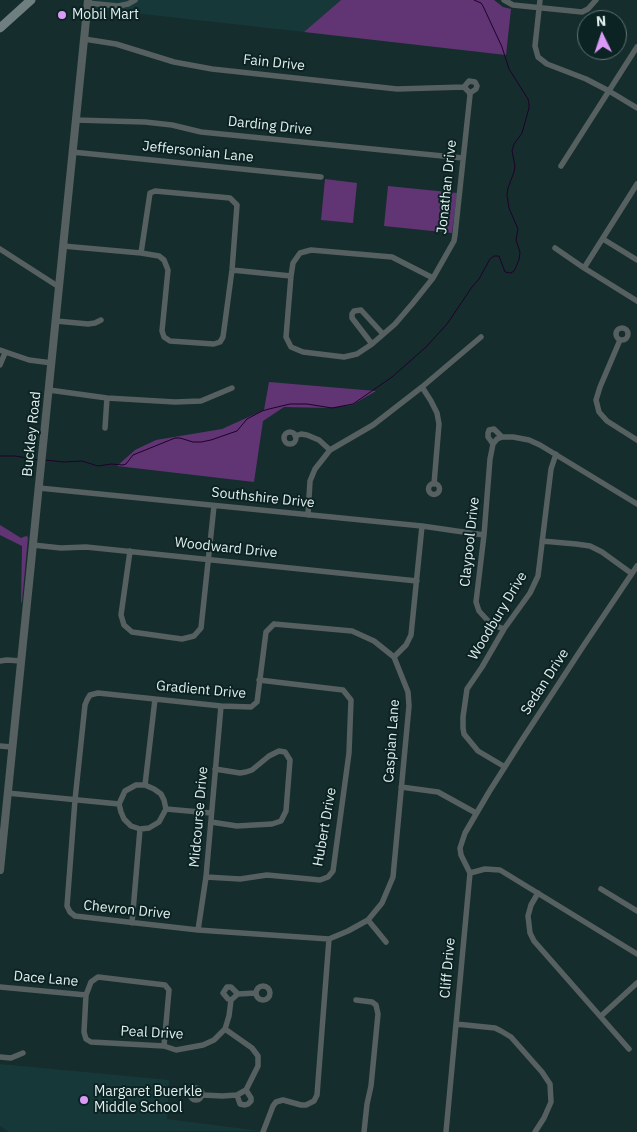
<!DOCTYPE html>
<html>
<head>
<meta charset="utf-8">
<style>
	body { margin:0 }
	#map { position:relative; width:637px; height:1132px; overflow:hidden; background:#162d2d; font-family:"IBM Plex Sans",sans-serif }
	canvas { display:block }
	.north { position:absolute; left:577px; top:10px; width:50px; height:50px; box-sizing:border-box; background:#0c2323; border:1px solid #617474; border-radius:50%; rotate:356deg; font-size:14px; font-weight:700; line-height:20px; text-align:center; color:#e0eeed }
	.north::after { content:''; display:block; margin:auto; width:18px; height:22px; background:#da9af6; clip-path:polygon(50% 0,100% 100%,50% 72%,0 100%) }
</style>
</head>
<body>
<div id="map">
<canvas width="637" height="1132"></canvas>
<div class="north">N</div>
</div>
<script>
const g = document.querySelector('canvas').getContext('2d');
g.lineJoin = 'round';
function fillPath(path, color) { g.fillStyle = color; g.fill(path, 'evenodd'); }
const poly = rows => new Path2D(rows.map(r => 'M' + r).join(''));
function stroke(path, color, width, dash) { g.strokeStyle = color; g.lineWidth = width; g.lineCap = dash ? 'butt' : 'round'; g.setLineDash(dash || []); g.stroke(path); }
function write(font, color, halo, rows, align = 'center') {
  g.font = font + ' "IBM Plex Sans",sans-serif'; g.lineWidth = 4; g.setLineDash([]); g.textBaseline = 'middle'; g.strokeStyle = halo; g.fillStyle = color; for (const [text, x, y, turn = 0] of rows) {
    g.save(); g.translate(x, y); g.rotate((+turn || 0) * Math.PI / 180); g.textAlign = isNaN(turn) ? turn : align; if (halo) g.strokeText(text, 0, 0); g.fillText(text, 0, 0); g.restore();
  }
}
fillPath(poly([
	[92,0,341,0,304,32,115,11,91,11],
	[0,1064,169,1080,167,1119,261,1131,9,1132,0,1126]
]), '#173838');
fillPath(poly([
	[341,0,494,0,503,7,511,9,506,55,304,32],
	[325,179,357,183,353,223,321,220],
	[388,186,457,193,452,233,384,226],
	[269,382,376,391,352,405,329,408,284,407,263,421,254,482,117,466,135,450,156,440,222,429,264,410],
	[0,525,21,538,26,536,28,537,22,602,21,603,22,546,0,535]
]), '#613573');
stroke(poly([
	[0,456,15,456,39,460],
	[45,460,64,462,82,461,98,466,111,464,123,465,126,464,133,455,175,438,180,438,193,442,201,442,211,440,231,433,237,431,247,419,262,411,269,409,290,404,307,404,332,408,353,404,392,377,426,347,447,324,472,287,479,279,490,259,494,256,499,256,505,272,511,273,514,271,519,260,520,252,516,240,518,229,509,208,507,195,508,188,514,172,515,166,512,151,514,144,522,133,529,108,529,104,528,99,509,69,502,47,483,6,481,3,474,0]
]), '#20002c', 1);
stroke(poly([
	[504,0,513,5,582,12,588,9,596,0],
	[540,0,535,46,538,57,547,64,586,79,609,91,637,108],
	[87,3,118,6,128,4,135,0],
	[84,39,116,44,174,62,212,69,397,89,464,87],
	[464,87,469,81,475,82,477,86,476,89,470,93],
	[75,120,145,122,172,125,201,132,463,158],
	[72,152,321,177],
	[561,166,637,47],
	[603,239,637,260],
	[63,246,141,253,159,256,164,260,168,270,162,331,164,337,170,341,214,344,220,342,223,337,232,270,237,205,230,198,155,191,150,193,141,253],
	[555,248,584,268,637,301],
	[0,249,59,287],
	[584,268,637,184],
	[232,270,291,276],
	[433,278,392,257,311,250,300,253,293,263,291,276,286,337,291,347,303,352,344,357,357,354,372,344,395,324,413,303,433,278,454,241,455,235,470,95,469,92,464,87],
	[56,321,88,324,95,323,101,320],
	'616 334a6 6 0 1 1 12 0a6 6 0 1 1-12 0Z',
	[620,340,600,387,596,400,599,412,607,421,637,440],
	[372,344,352,318,352,314,354,311,361,310,383,334],
	[0,350,29,360,52,363],
	[0,365,5,353],
	[422,387,431,401,437,413,439,424,434,484],
	[49,390,107,398,175,402,201,401,232,388],
	[105,428,107,398],
	'284 438a6 6 0 1 1 12 0a6 6 0 1 1-12 0Z',
	[295,436,301,434,307,435,319,440,330,450],
	[493,444,488,437,488,433,489,430,494,429,502,437],
	'428.5 489a5.5 5.5 0 1 1 11 0a5.5 5.5 0 1 1-11 0Z',
	[39,488,422,526,484,535],
	[308,515,310,481,315,469,330,450,373,425,422,387,481,337],
	[542,541,576,544,590,546,602,552,631,573],
	[33,545,61,548,86,547,417,581],
	[130,551,121,615,124,625,132,632,182,639,194,636,201,628,214,506],
	[274,624,352,631,374,641,394,657,408,692,409,706,393,877,382,903,368,920,348,931,329,939,198,930,75,916,70,912,67,906,75,800,85,705,87,700,90,695,98,693,221,706,251,707,257,702,266,632,274,624],
	[504,629,491,624,479,611,476,602,484,535,490,459,493,444,497,439,502,437,513,437,529,440,540,445,637,504],
	[394,657,406,645,411,635,422,526],
	[0,661,7,660,21,661],
	[0,746,12,747],
	[505,767,478,751,464,734,463,728,463,717,467,689,482,667,504,629,530,593,538,576,551,469,556,454],
	[136,785,145,785,154,789,161,794,164,800,166,809,159,822,149,828,140,829,131,826,124,819,121,812,119,804,125,791,136,785],
	[145,785,155,699],
	[401,787,438,792,476,813],
	[7,793,119,804],
	[166,809,211,813],
	[211,822,237,826,272,824,281,821,286,811,290,760,285,752,279,751,269,756,252,770,246,772,240,773,215,769],
	[470,873,485,869,500,870,637,954],
	[206,877,240,879,267,875,320,880,328,877,333,871,349,753,351,700,343,690,259,680],
	[601,889,637,911],
	[538,893,531,905,528,916,530,933,534,941,629,1049],
	[368,920,386,942],
	[132,923,140,829],
	[198,930,206,877,221,706],
	'256 993a7 7 0 1 1 14 0a7 7 0 1 1-14 0Z',
	[0,987,86,995],
	[231,1000,228,999,223,993,227,987,231,987,238,994],
	[356,1000,372,1002,376,1005,378,1014,371,1086,367,1104,364,1132],
	[601,1016,637,983],
	[456,1024,495,1028,501,1031,511,1037,542,1072,550,1084,551,1102,544,1118,535,1132],
	[164,1046,169,990,165,985,98,977,91,982,86,995,84,1032,86,1039,91,1042,164,1046,176,1050,203,1045,214,1040,225,1029,229,1016,231,1000,238,994,256,993],
	[0,1057,11,1058,23,1053],
	'190 1094a6 6 0 1 1 12 0a6 6 0 1 1-12 0Z',
	[203,1095,222,1096,237,1095,246,1090,258,1066,258,1056,252,1048,225,1029],
	[237,1095,240,1104,245,1105,248,1104,251,1101,251,1098,246,1090],
	[263,1132,273,1106,276,1102,283,1100,301,1105,306,1105,314,1101,317,1095,329,939],
	[446,1132,470,873,461,855,460,848,465,833,489,792,520,743,584,645,637,566]
]), '#566060', 5.5);
stroke(poly([
	[0,870,88,0]
]), '#566060', 8);
stroke(poly([
	[0,28,31,0]
]), '#6f7f7f', 9);
for (const [x, y, r, color] of [
	[62,15,5,"#da9af6"],
	[84,1100,5,"#da9af6"]
]) { const dot = new Path2D(); dot.arc(x, y, r, 0, 2 * Math.PI); g.fillStyle = color; g.fill(dot); stroke(dot, '#0c2323', 2); }
write('14px', '#e0eeed', '#0c2323', [
	["Mobil Mart",72,15],
	["Margaret Buerkle",94,1092],
	["Middle School",94,1108]
], 'left');
write('14px', '#e0eeed', '#0c2323', [
	["Fain Drive",274,63,6],
	["Darding Drive",270,126,6],
	["Jeffersonian Lane",198,152,6],
	["Jonathan Drive",447,187,-84],
	["Buckley Road",32,434,-84],
	["Southshire Drive",263,498,6],
	["Claypool Drive",470,542,-84],
	["Woodward Drive",226,548,6],
	["Woodbury Drive",498,616,-59],
	["Sedan Drive",545,682,-57],
	["Gradient Drive",201,690,5],
	["Caspian Lane",392,741,-86],
	["Midcourse Drive",199,817,-85],
	["Hubert Drive",325,827,-80],
	["Chevron Drive",127,910,6],
	["Cliff Drive",448,968,-85],
	["Dace Lane",46,979,5],
	["Peal Drive",152,1033,3]
]);
</script>
</body>
</html>
